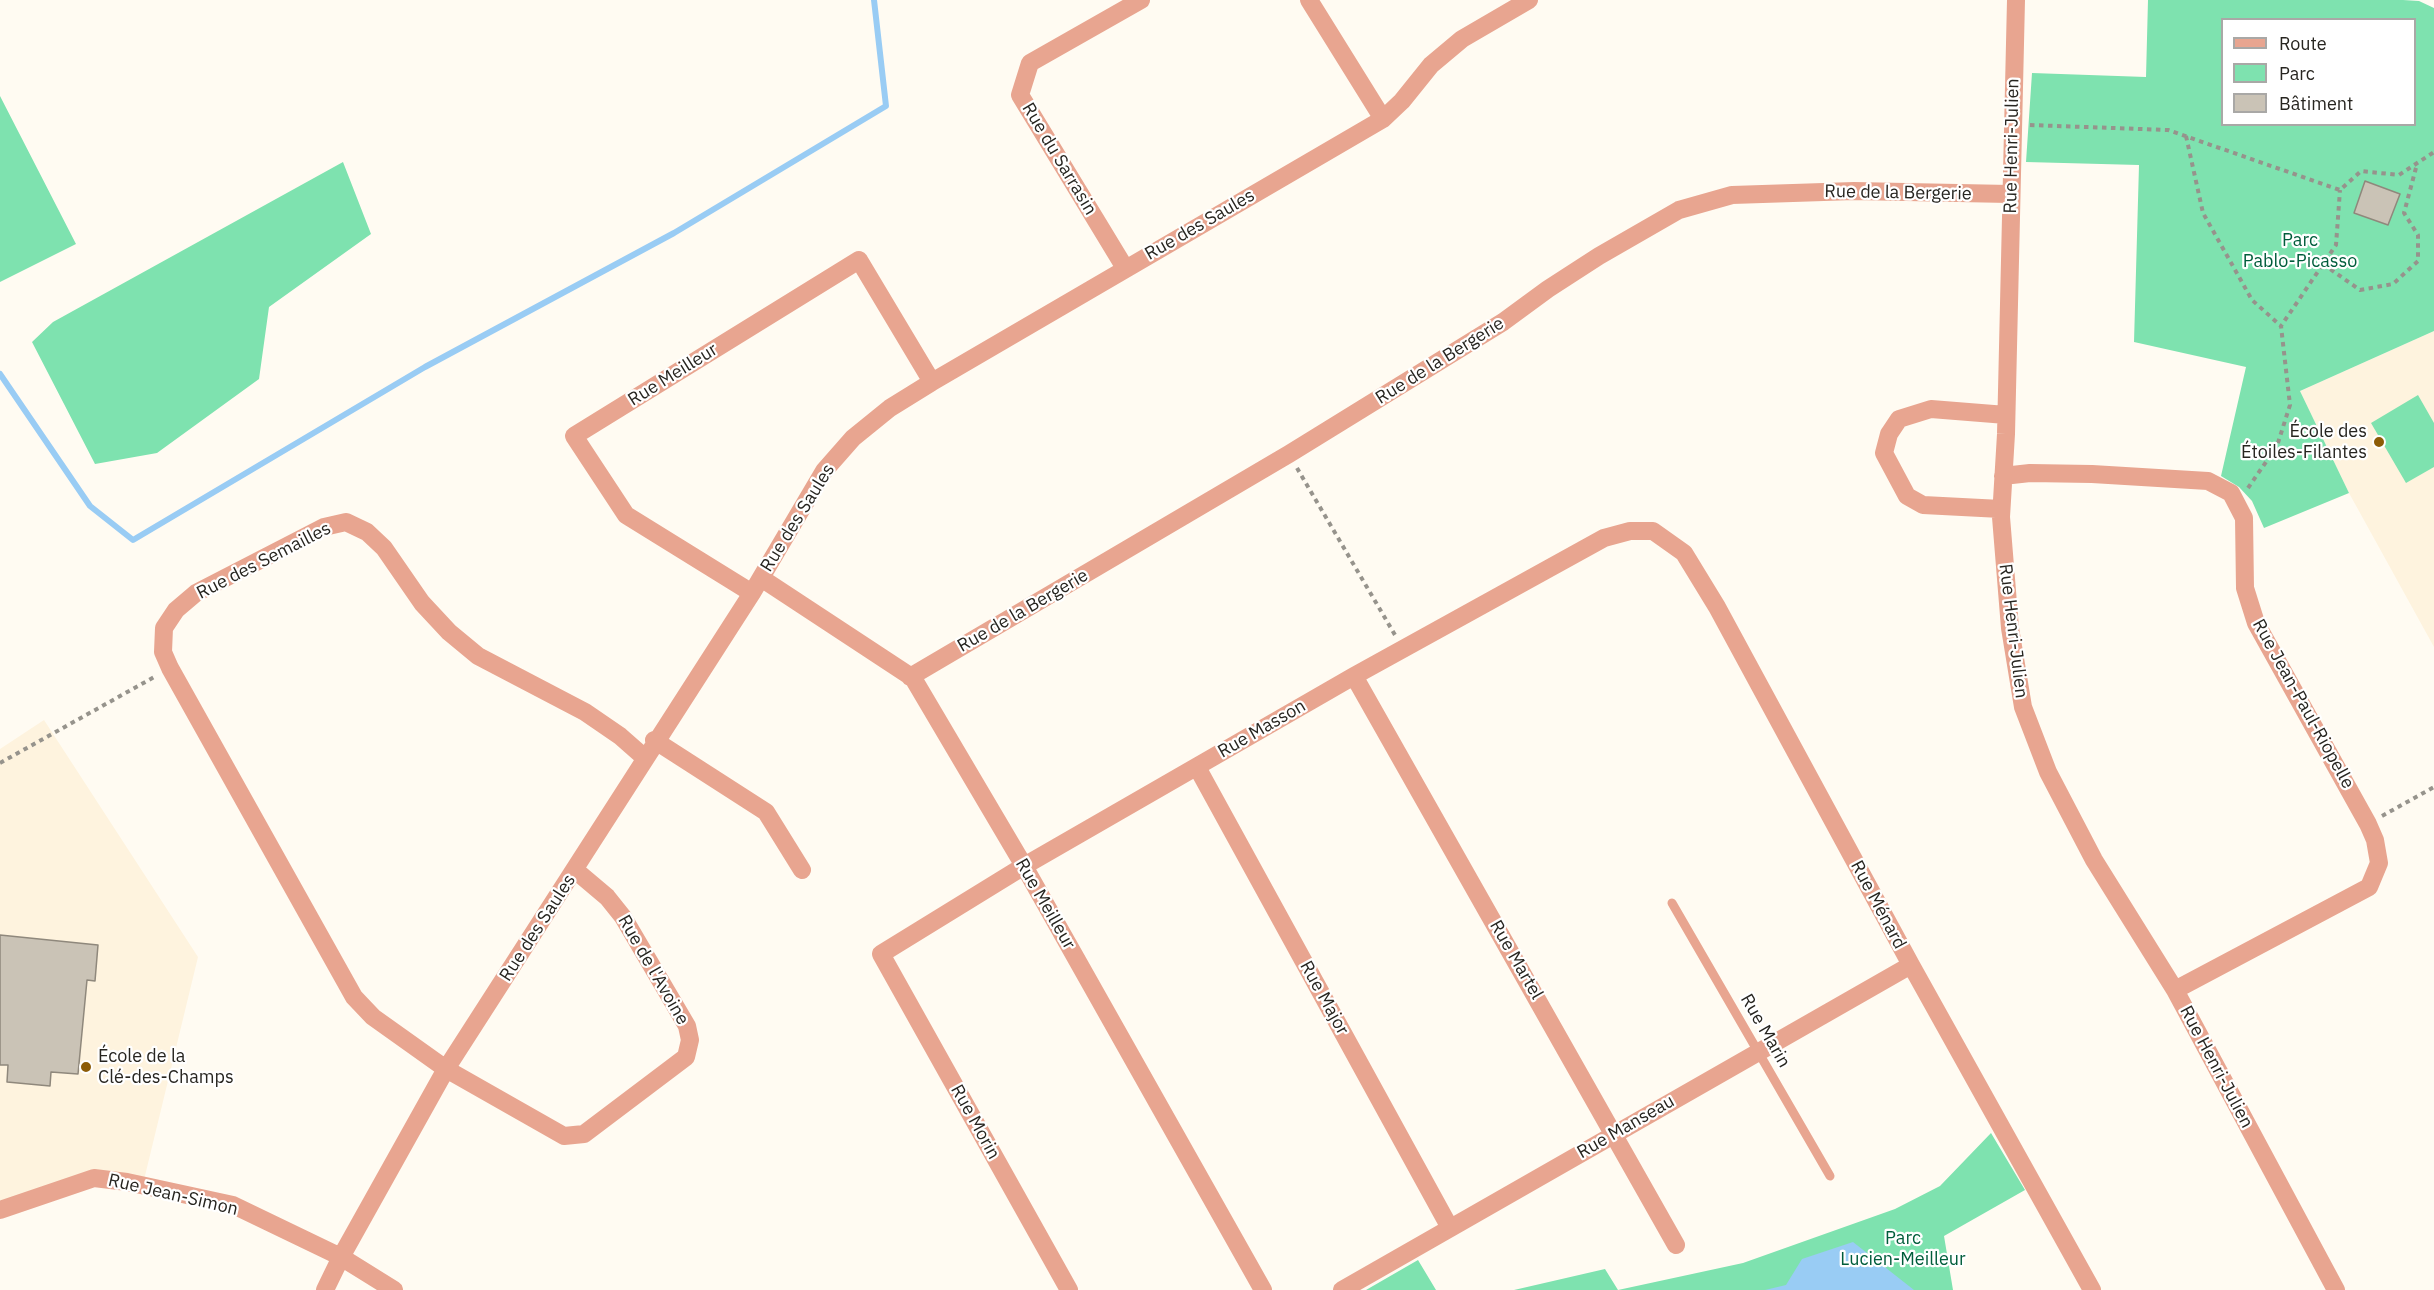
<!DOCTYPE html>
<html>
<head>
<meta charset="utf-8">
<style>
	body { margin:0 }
	#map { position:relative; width:2434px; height:1290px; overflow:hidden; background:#fffbf2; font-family:"IBM Plex Sans",sans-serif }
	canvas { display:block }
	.legend { position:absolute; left:2221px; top:18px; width:195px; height:108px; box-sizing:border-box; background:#fff; border:2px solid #a9a8a6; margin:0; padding:8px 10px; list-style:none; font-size:18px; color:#272520 }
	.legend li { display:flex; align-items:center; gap:12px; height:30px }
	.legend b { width:30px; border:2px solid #a9a8a6 }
</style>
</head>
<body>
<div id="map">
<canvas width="2434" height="1290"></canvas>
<ul class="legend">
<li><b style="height:8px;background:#e8a590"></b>Route</li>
<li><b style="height:16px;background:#7ee2af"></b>Parc</li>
<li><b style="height:16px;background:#cac3b6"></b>Bâtiment</li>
</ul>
</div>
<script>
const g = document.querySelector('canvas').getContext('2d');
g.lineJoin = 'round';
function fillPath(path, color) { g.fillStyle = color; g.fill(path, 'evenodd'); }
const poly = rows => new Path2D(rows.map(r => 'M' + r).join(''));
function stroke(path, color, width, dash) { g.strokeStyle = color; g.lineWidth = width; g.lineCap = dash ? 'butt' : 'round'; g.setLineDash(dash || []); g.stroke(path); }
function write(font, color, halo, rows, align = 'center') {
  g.font = font + ' "IBM Plex Sans",sans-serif'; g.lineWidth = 4.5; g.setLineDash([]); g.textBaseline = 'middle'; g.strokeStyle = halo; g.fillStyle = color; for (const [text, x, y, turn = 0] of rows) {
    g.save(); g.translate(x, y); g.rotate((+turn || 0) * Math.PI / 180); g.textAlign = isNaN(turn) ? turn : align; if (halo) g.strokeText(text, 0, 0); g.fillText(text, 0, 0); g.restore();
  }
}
fillPath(poly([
	[2434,331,2434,647,2349,493,2300,391],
	[44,720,198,957,143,1184,94,1178,0,1210,0,749]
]), '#fef3de');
fillPath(poly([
	[2148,0,2403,0,2419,1,2434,8,2434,331,2300,391,2349,493,2264,528,2252,501,2239,487,2221,476,2246,367,2134,342,2139,165,2026,162,2032,73,2146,77],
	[2222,20,2414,20,2414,124,2222,124],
	[0,96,76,244,0,282],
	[343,162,371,234,269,307,259,379,157,453,95,464,32,342,53,322],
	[2418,395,2434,423,2434,467,2406,483,2371,423],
	[1991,1133,2025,1190,1944,1236,1953,1290,1514,1290,1605,1269,1618,1290,1743,1263,1895,1209,1940,1186],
	[1418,1260,1436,1290,1366,1290]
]), '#7ee2af');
fillPath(poly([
	[1853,1242,1914,1290,1765,1290,1786,1285,1802,1259]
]), '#99ccf4');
stroke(poly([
	[0,374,90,506,133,540,425,367,674,233,886,106,874,0]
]), '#99ccf4', 6);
const building = poly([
	[2365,181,2400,194,2388,225,2354,213,2365,181],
	[0,935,98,945,95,981,87,980,78,1074,51,1072,50,1086,7,1082,8,1065,0,1065,0,935]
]);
fillPath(building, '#cac3b6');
stroke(building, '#8f887c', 1.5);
stroke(poly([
	[2030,125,2168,130,2340,190,2361,171,2399,175,2434,152],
	[2186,136,2203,213,2252,300,2281,326],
	[2323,264,2360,290,2393,284,2418,261,2418,235,2404,213,2417,164],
	[1297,468,1395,635],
	[2248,488,2277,446,2290,405,2281,326,2336,245,2340,190],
	[0,763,156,676],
	[2382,816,2434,787]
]), '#96938c', 4, [4.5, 4.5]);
stroke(poly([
	[1672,903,1830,1176]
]), '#e8a590', 9);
stroke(poly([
	[1309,0,1383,119],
	[2016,0,2006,434,2001,517,2010,628,2023,707,2048,772,2094,860,2175,990,2336,1290],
	[1125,268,1020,95,1030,63,1141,0],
	[2003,476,2030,473,2092,474,2208,481,2231,493,2244,518,2245,588,2256,623,2368,824,2375,840,2379,863,2369,887,2175,990],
	[2001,509,1923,505,1907,496,1884,453,1889,434,1899,419,1931,409,2006,415],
	[761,578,913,678,1024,866,1263,1290],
	[752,593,626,515,574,436,859,260,932,382],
	[1354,676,1676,1245],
	[910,677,1289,454,1503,322,1548,289,1599,256,1679,210,1732,195,1854,191,2010,194],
	[654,740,766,812,802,870],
	[1197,767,1450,1228],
	[575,870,607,897,623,917,687,1026,690,1040,686,1057,584,1134,564,1136,446,1069,373,1017,354,997,170,668,163,652,164,628,176,610,196,593,324,527,346,522,367,532,384,548,422,603,449,632,478,656,585,712,620,736,645,758],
	[0,1210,94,1178,127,1182,233,1205,341,1257,394,1290],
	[325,1290,341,1257,446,1069,752,593,824,471,853,438,890,408,932,382,1383,119,1402,101,1431,65,1462,39,1529,0],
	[1069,1290,881,954,1024,866,1354,676,1604,538,1630,531,1653,531,1684,553,1717,607,1911,965,2092,1290],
	[1342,1290,1911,965]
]), '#e8a590', 18);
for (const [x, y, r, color] of [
	[2379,442,6,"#8d5c07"],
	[86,1067,6,"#8d5c07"]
]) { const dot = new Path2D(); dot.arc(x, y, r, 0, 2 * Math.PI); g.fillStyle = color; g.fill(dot); stroke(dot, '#fff', 2); }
write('18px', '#272520', '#fff', [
	["Rue Henri-Julien",2012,146,-89],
	["Rue du Sarrasin",1059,159,59],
	["Rue de la Bergerie",1898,193,1],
	["Rue des Saules",1200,225,-30],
	["Rue de la Bergerie",1440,361,-32],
	["Rue Meilleur",673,375,-32],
	["Rue des Saules",798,518,-58],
	["Rue des Semailles",264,561,-27],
	["Rue de la Bergerie",1023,611,-30],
	["Rue Henri-Julien",2013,631,83],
	["Rue Jean-Paul-Riopelle",2303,704,61],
	["Rue Masson",1262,729,-30],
	["Rue Meilleur",1045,904,60],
	["Rue Ménard",1878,905,62],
	["Rue des Saules",538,928,-57],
	["Rue Martel",1516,960,60],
	["Rue de l'Avoine",653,970,60],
	["Rue Major",1324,998,61],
	["Rue Marin",1765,1031,60],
	["Rue Henri-Julien",2216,1067,62],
	["Rue Morin",975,1122,61],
	["Rue Manseau",1626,1127,-30],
	["Rue Jean-Simon",173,1195,13]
]);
write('18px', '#005d3b', '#fff', [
	["Parc",2300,241],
	["Pablo-Picasso",2300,262],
	["Parc",1903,1239],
	["Lucien-Meilleur",1903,1260]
]);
write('18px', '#272520', '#fff', [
	["École des",2367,432],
	["Étoiles-Filantes",2367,453],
	["École de la",98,1057,"left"],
	["Clé-des-Champs",98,1078,"left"]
], 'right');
</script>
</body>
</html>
